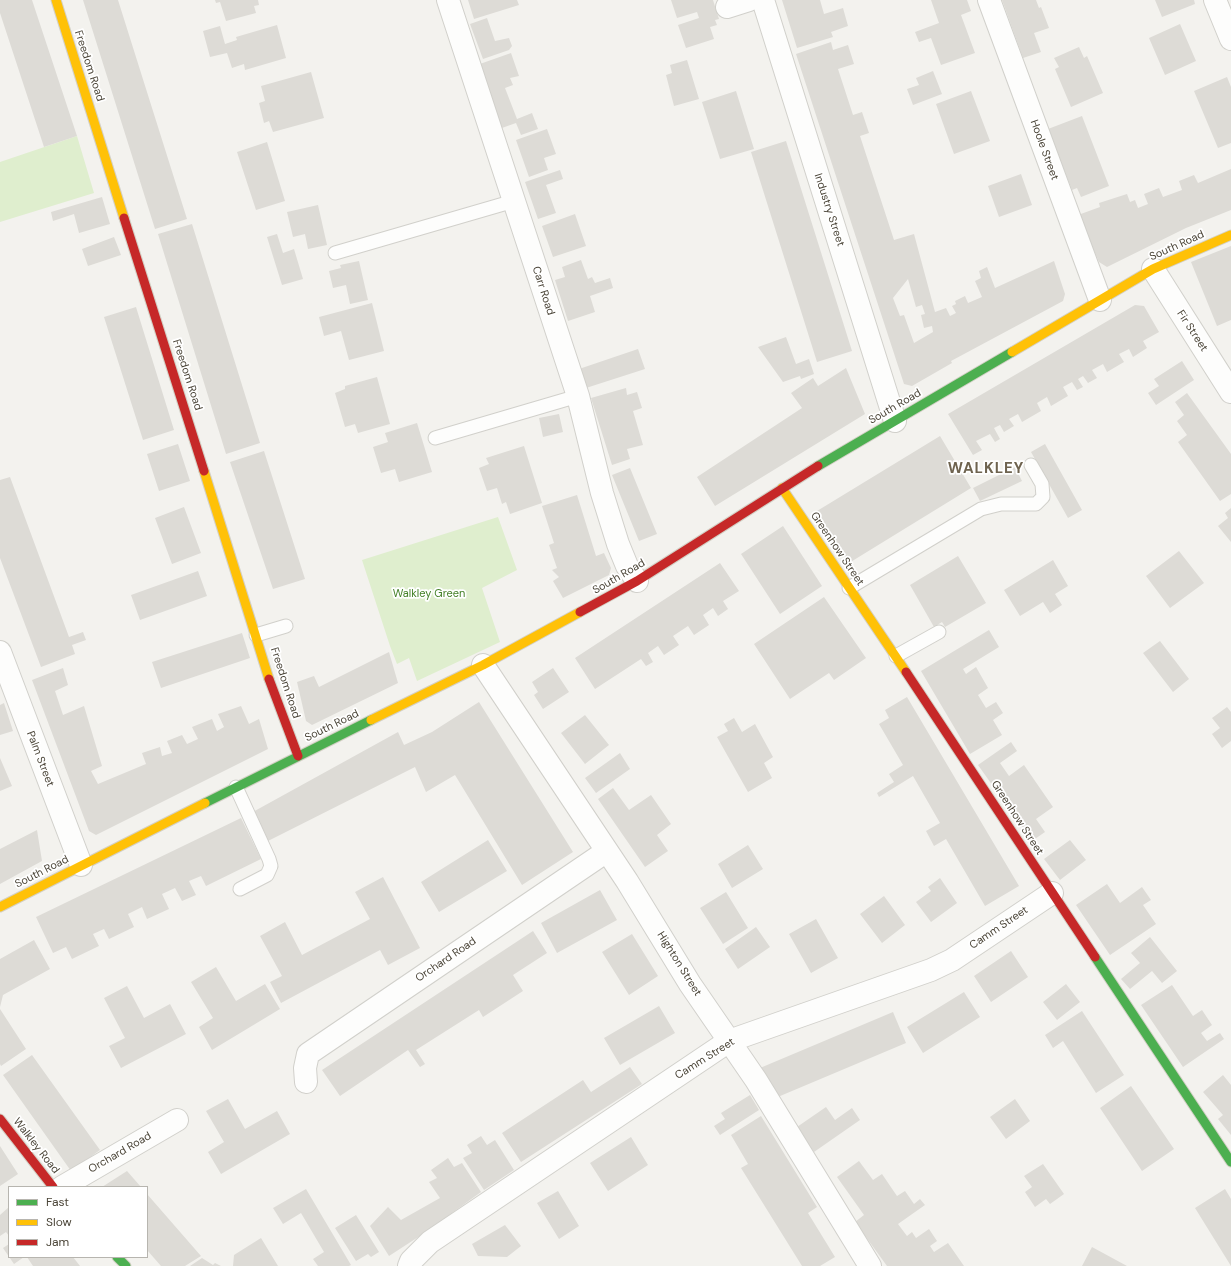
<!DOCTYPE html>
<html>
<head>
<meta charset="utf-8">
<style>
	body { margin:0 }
	#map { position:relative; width:1231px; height:1266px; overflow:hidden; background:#f3f2ee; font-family:"DM Sans",sans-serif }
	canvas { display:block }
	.legend { position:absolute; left:8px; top:1186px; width:140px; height:72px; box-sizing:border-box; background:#fff; border:1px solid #b7b5af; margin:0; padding:5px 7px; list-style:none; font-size:12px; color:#4b4538 }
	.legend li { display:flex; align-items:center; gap:8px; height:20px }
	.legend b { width:20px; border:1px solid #b7b5af }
</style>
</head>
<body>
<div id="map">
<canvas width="1231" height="1266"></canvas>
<ul class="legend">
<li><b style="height:5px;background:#4caf50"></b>Fast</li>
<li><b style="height:5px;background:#ffc107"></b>Slow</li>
<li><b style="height:5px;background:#c62828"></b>Jam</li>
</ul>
</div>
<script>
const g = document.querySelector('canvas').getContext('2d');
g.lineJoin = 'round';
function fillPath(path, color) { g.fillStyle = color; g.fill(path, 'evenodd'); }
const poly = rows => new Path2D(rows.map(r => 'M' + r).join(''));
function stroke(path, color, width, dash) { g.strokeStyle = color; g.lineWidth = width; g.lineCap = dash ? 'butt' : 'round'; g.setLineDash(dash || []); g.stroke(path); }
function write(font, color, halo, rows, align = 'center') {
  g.font = font + ' "DM Sans",sans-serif'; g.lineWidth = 3.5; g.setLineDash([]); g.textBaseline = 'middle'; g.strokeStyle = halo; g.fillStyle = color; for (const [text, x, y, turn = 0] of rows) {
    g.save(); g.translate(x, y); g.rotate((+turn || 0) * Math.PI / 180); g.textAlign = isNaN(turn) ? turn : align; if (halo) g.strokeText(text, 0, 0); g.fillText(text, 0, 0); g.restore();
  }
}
fillPath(poly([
	[77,136,94,193,0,222,0,162],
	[498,517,517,570,482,588,500,642,417,681,409,658,397,664,390,646,362,560]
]), '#dfeece');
fillPath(poly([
	[0,0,32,0,77,136,44,147,0,13],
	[83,0,118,0,187,219,155,229],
	[215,0,258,0,259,5,254,6,256,13,226,21,220,2,216,3],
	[468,0,517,0,519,5,474,19],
	[671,0,713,0,719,19,715,20,717,25,710,27,714,39,686,48,678,25,699,18,697,12,677,18],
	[782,0,820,0,824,14,843,8,848,26,831,32,833,37,797,48],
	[931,0,967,0,971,11,961,15,975,53,941,65,931,38,919,42,915,32,939,23],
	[1002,0,1036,0,1039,8,1041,7,1049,28,1034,33,1041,52,1023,58],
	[1155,0,1194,0,1195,4,1162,17],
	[487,18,495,41,509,38,512,46,509,50,483,59,470,24],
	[1180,24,1196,61,1165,75,1149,38],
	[277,25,286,58,245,70,244,64,232,68,227,53,210,57,203,31,220,26,225,44,237,40,236,37],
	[831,42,833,50,848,45,854,64,838,69,853,115,862,112,869,133,860,136,894,240,914,234,935,312,946,308,950,316,956,313,952,306,956,304,955,301,965,296,968,303,982,297,975,281,981,278,979,271,987,267,995,288,1054,261,1065,294,1063,301,951,361,952,363,912,386,904,384,796,54],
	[908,279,916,307,922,305,925,314,921,315,924,328,932,326,933,332,914,343,904,315,900,316,893,298],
	[1079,47,1084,58,1087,56,1103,93,1071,107,1055,69,1059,67,1054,58],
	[511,53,519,76,510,78,513,85,505,88,517,119,532,113,538,129,521,135,516,123,499,129,477,65],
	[687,60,699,99,674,106,666,75,672,73,670,65],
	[933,71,942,94,913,105,907,89,919,85,916,78],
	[311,72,324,118,273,132,269,121,264,123,259,103,265,101,261,86],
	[1227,77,1231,87,1231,143,1218,148,1194,91],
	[736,91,754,149,720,159,702,102],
	[971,91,990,141,954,154,936,104],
	[1082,116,1109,186,1081,197,1077,188,1072,190,1048,129],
	[547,129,556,154,544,158,548,170,529,177,516,140],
	[786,141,852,351,817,362,751,152],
	[267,142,285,201,256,210,237,152],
	[1231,169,1231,210,1186,228,1107,267,1099,262,1078,215,1100,207,1099,203,1127,194,1130,202,1135,200,1138,208,1148,204,1144,194,1159,188,1163,197,1182,190,1179,181,1194,175,1198,183],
	[560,170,563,179,546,185,556,213,538,219,525,182],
	[1021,174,1032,205,999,217,988,186],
	[102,197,110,224,79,233,74,214,53,221,51,212],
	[318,205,327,245,308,249,305,234,293,237,287,212],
	[575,214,586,246,553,257,542,226],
	[192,224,260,443,226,454,158,234],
	[277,234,283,253,294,249,303,279,282,285,267,237],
	[114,237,121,255,88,266,82,249],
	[1231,246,1231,320,1217,326,1191,262],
	[581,260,588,279,592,277,595,283,610,278,613,288,590,296,595,312,568,321,555,280,565,277,562,267],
	[359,261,368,300,350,304,346,285,333,288,329,271,341,268,340,265],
	[372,303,384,351,349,360,341,331,324,336,319,317],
	[1135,305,1144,306,1159,332,1143,341,1147,348,1133,357,1129,349,1119,354,1124,362,1107,372,1103,364,1092,370,1097,378,1088,383,1083,376,1078,379,1083,387,1077,390,1072,382,1063,387,1068,396,1051,406,1047,397,1037,403,1041,411,1022,422,1018,414,1009,419,1014,426,1004,432,1000,425,994,428,1000,439,995,442,990,434,976,441,982,450,973,455,948,414],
	[136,307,174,430,143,440,104,317],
	[786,337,796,364,809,359,814,374,801,379,800,376,783,382,758,347],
	[638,349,645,369,586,388,579,369],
	[1182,361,1194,380,1156,405,1148,393,1159,386,1154,379],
	[846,368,865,414,715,506,697,477,802,408,791,393,813,378,818,386],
	[377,377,390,424,358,433,355,424,345,427,335,393,345,389,345,386],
	[626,388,627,395,637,392,642,408,633,411,643,445,627,449,630,459,612,465,591,398],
	[1187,393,1231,454,1231,494,1220,501,1178,442,1187,435,1177,421,1184,415,1175,402],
	[559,414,563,432,543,437,539,418],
	[417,423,432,472,399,482,395,469,381,473,373,447,388,442,385,433],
	[940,436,971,488,849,563,817,511],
	[178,444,190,481,159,491,147,454],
	[1045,444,1082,510,1068,518,1031,452],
	[524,446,542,503,510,514,506,502,502,504,497,488,487,491,479,468,489,464,486,458],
	[264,451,305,579,273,589,230,462],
	[1015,467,1022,481,980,501,973,488],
	[630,468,657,534,639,541,612,475],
	[10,477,69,637,83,632,86,640,72,645,75,654,41,667,0,558,0,480],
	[577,495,596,556,604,553,611,568,609,575,563,598,553,581,559,577,552,570,557,568,549,545,554,543,542,506],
	[184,507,201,553,172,564,155,518],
	[1231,508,1231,542,1218,526,1228,518,1225,513],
	[783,526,822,586,780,614,741,554],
	[1179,551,1204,583,1170,608,1146,576],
	[958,556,986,603,945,627,942,622,934,627,910,585],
	[1053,560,1068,586,1055,594,1062,605,1050,613,1043,602,1020,616,1004,590],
	[720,563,739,591,723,601,728,609,718,616,713,608,703,615,709,625,694,635,688,626,673,636,679,645,664,655,658,646,648,653,653,662,646,666,641,659,595,689,575,658],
	[198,571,207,596,140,620,131,595],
	[824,597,866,658,834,680,829,673,790,699,754,644],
	[989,630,999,647,963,669,966,674,976,667,988,688,978,695,986,708,996,702,1003,713,993,720,1002,735,970,754,921,671],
	[242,633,250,658,161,688,152,662],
	[1160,641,1189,679,1173,692,1143,653],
	[389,652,398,683,312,725,306,721,297,682,314,676,319,687],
	[63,668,68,685,55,691,63,715,84,706,102,766,91,771,98,784,146,764,142,753,160,747,162,756,172,753,167,741,182,735,187,744,198,739,192,727,212,719,217,731,224,727,218,714,241,706,249,724,259,719,268,749,96,835,89,831,32,680],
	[553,668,569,692,543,709,534,695,538,692,532,682],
	[907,697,1019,886,985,906,946,839,934,846,926,831,940,823,913,776,879,797,877,793,894,782,889,774,903,765,879,724,889,718,885,710],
	[479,702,573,852,522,885,455,775,426,792,415,767,266,842,251,813,398,732,404,745,432,732],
	[4,703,13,731,0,735,0,705],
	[1227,707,1231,712,1231,741,1222,748,1212,734,1220,728,1212,718],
	[585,715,609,745,585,764,561,733],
	[734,718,742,732,755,724,773,757,764,763,772,778,748,792,717,737,728,731,724,724],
	[1011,742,1017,751,1000,763,1009,776,1024,765,1053,807,1036,819,1045,832,1032,841,978,765],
	[620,753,630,769,596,793,585,778],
	[0,758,12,786,0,791],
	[613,788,629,810,651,795,671,824,657,835,668,851,645,867,598,799],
	[241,818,261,859,206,886,201,876,189,881,196,895,182,901,175,888,162,894,169,909,147,919,142,907,128,914,134,927,109,939,104,929,93,934,99,946,72,959,66,947,53,953,36,917],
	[37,830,42,861,0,884,0,849],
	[488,840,507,871,439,912,421,882],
	[1070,840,1086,860,1060,880,1044,859],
	[748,845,763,869,732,888,718,864],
	[383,877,420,948,388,965,380,950,281,1003,270,982,282,976,260,936,285,922,302,955,370,919,355,892],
	[940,878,957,903,931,922,916,902,931,891,928,887],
	[1107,884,1120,903,1142,887,1151,900,1143,905,1156,924,1110,955,1076,905],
	[600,890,617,920,557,953,541,923],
	[726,892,748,928,723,944,700,908],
	[884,896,905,925,882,943,860,914],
	[816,919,838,958,811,973,789,934],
	[756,927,770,947,738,969,725,949],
	[533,931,547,953,513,975,523,991,483,1017,479,1010,416,1050,425,1064,420,1067,408,1050,340,1096,322,1070],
	[632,934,658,976,629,995,602,952],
	[1150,937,1177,971,1162,983,1152,971,1130,989,1121,979,1140,963,1131,953],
	[34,940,50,969,3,995,0,1007,0,959],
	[1011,951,1028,977,991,1002,974,976],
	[216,967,236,1001,265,984,280,1009,212,1050,199,1027,213,1018,191,982],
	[1066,984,1080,1002,1057,1020,1043,1002],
	[1172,985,1193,1016,1202,1010,1212,1025,1201,1033,1207,1041,1220,1033,1224,1039,1183,1067,1141,1005],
	[127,986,144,1018,170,1004,186,1034,121,1068,109,1046,125,1038,104,998],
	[964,992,980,1017,923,1053,907,1027],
	[659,1006,675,1033,620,1065,604,1038],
	[0,1009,26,1049,1,1066,0,1064],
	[1082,1011,1124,1075,1096,1093,1063,1041,1053,1048,1045,1035],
	[893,1012,906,1043,773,1099,760,1068],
	[32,1055,100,1150,71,1171,3,1075],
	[630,1067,642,1084,521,1162,502,1133,583,1080,591,1092],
	[1223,1075,1231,1085,1231,1135,1218,1119,1223,1115,1203,1092],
	[1131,1086,1174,1149,1142,1171,1100,1108],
	[750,1095,759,1110,720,1135,714,1126,725,1119,721,1113],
	[228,1099,245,1129,277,1111,290,1134,221,1174,208,1152,224,1142,206,1111],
	[1015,1099,1030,1121,1006,1139,990,1117],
	[826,1107,835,1120,852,1108,860,1120,814,1152,797,1127],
	[761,1116,817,1207,808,1213,835,1257,820,1266,802,1266,741,1168,748,1164,731,1135],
	[481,1136,487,1145,495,1140,514,1170,484,1190,463,1158,472,1153,467,1145],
	[631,1137,648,1165,608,1191,590,1163],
	[0,1146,18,1174,0,1186],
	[448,1158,454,1167,462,1163,481,1192,426,1232,389,1256,370,1226,388,1207,401,1220,440,1198,429,1182,437,1178,431,1170],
	[859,1161,873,1180,882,1174,897,1196,905,1191,914,1204,920,1199,925,1205,898,1224,907,1236,912,1232,916,1238,929,1229,937,1241,930,1246,934,1252,948,1243,964,1266,887,1266,855,1222,864,1215,837,1177],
	[1043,1164,1064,1194,1050,1204,1046,1199,1035,1207,1025,1192,1032,1187,1024,1176],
	[127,1171,141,1187,102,1187],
	[306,1189,351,1265,349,1266,318,1266,313,1259,324,1252,301,1213,283,1224,273,1208],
	[1225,1189,1231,1199,1231,1266,1195,1208],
	[558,1191,579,1226,559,1239,537,1203],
	[147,1194,201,1256,185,1266,161,1266,147,1250],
	[9,1207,9,1236,6,1232,0,1236,0,1215],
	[356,1215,379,1252,371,1257,368,1254,356,1261,335,1228],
	[505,1225,521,1246,507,1257,478,1256,472,1244],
	[261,1238,278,1266,233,1266,234,1255],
	[9,1244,9,1257,24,1257,14,1264,3,1248],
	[1092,1247,1127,1266,1082,1266],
	[27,1257,73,1257,80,1266,33,1266],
	[202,1258,213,1265,215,1263,221,1266,190,1266]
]), '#dddbd6');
const lane = poly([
	[335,253,514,201],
	[435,438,578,396],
	[849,588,981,509,1001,504,1036,504,1043,497,1042,484,1031,465],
	[256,635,286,626],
	[896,656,939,632],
	[236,787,269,859,271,866,267,875,240,889]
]);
const street = poly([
	[448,0,578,396,602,493,618,544,627,566,637,581],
	[763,0,895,421],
	[989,0,1100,300],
	[1215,0,1231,39],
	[727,7,749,0],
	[1153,269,1231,392],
	[0,652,81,865],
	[483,665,627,881,690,984,756,1080,870,1266],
	[306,1082,305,1068,308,1054,607,851],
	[62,1187,177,1120],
	[409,1266,411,1261,430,1242,729,1041,931,970,952,960,1052,893]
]);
const fast = poly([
	[818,466,1012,352],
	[205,803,371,720],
	[1095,957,1231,1162],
	[117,1257,126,1266]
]);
const slow = poly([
	[56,0,124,218],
	[1012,352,1153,269,1231,235],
	[204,471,269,679],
	[782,488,906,672],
	[371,720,483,665,580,612],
	[0,907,205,803]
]);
const jam = poly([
	[124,218,204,471],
	[580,612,637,581,818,466],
	[906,672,1095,957],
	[269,679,298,756],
	[0,1119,53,1187]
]);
stroke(lane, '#d1d0cb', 15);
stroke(street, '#d1d0cb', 24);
stroke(fast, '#d3d0c5', 11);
stroke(slow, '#d3d0c5', 11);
stroke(jam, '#d3d0c5', 11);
stroke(lane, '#fdfdfc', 13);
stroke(street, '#fdfdfc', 22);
stroke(fast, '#4caf50', 9);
stroke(slow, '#ffc107', 9);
stroke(jam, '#c62828', 9);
write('11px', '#4b4538', '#fff', [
	["Freedom Road",89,66,72],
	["Hoole Street",1044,150,70],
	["Industry Street",829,210,72],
	["South Road",1177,246,-24],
	["Carr Road",543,291,72],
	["Fir Street",1192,331,57],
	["Freedom Road",187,375,72],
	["South Road",895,407,-30],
	["Greenhow Street",837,549,56],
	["South Road",619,577,-30],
	["Freedom Road",285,683,72],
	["South Road",332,726,-26],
	["Palm Street",40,759,69],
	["Greenhow Street",1017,818,57],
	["South Road",42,872,-27],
	["Camm Street",999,928,-34],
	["Orchard Road",446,960,-34],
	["Highton Street",679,964,58],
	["Camm Street",705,1059,-32],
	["Walkley Road",36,1146,52],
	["Orchard Road",120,1153,-30]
]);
write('11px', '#448028', '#fff', [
	["Walkley Green",429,594]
]);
g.letterSpacing = '1px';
write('bold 15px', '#6e634f', '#fff', [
	["WALKLEY",986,469]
]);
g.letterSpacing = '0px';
</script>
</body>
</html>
